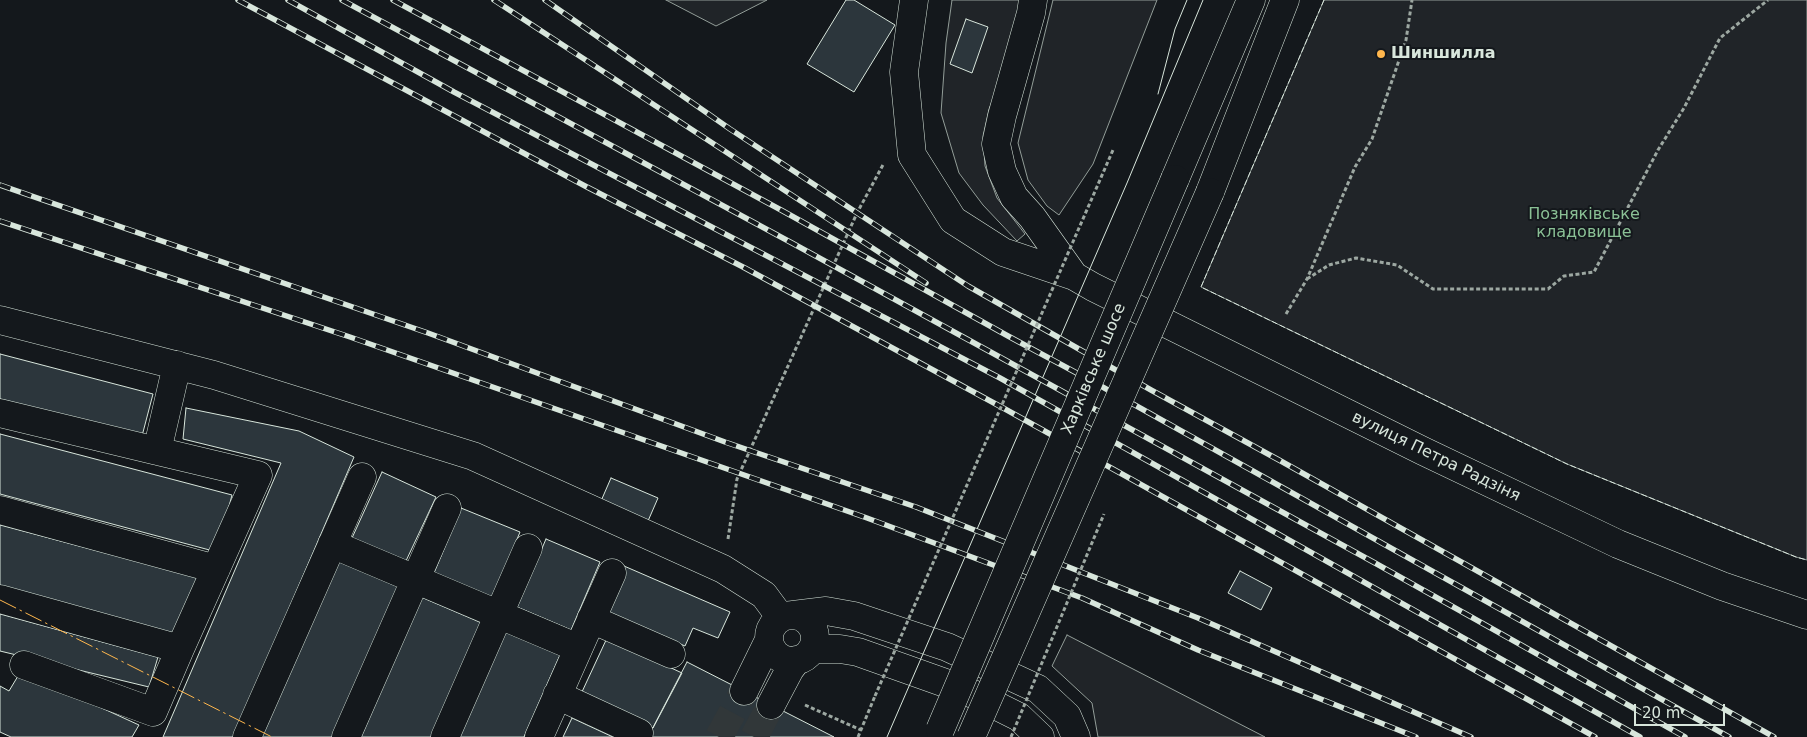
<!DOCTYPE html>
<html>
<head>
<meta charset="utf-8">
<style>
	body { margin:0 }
	#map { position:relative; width:1807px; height:737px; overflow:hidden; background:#14181c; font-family:"DejaVu Sans",sans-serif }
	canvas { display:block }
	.scale { position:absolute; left:1634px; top:704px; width:91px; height:22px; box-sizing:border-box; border:2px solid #d8e6dc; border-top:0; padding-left:6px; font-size:15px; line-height:18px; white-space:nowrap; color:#d8e6dc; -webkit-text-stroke:4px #14181c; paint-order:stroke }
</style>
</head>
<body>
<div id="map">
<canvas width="1807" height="737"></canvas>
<div class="scale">20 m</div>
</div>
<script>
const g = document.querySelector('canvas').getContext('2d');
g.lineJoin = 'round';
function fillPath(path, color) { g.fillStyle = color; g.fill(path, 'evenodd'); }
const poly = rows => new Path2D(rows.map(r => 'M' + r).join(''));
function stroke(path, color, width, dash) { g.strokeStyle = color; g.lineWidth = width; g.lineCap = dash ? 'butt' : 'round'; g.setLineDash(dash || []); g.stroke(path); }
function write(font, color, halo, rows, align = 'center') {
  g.font = font + ' "DejaVu Sans",sans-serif'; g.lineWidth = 4; g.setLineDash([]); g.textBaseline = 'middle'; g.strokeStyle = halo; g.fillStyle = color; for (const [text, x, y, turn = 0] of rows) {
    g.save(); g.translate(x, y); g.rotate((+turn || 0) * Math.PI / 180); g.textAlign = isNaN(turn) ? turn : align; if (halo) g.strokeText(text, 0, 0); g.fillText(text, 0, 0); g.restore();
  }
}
const green = poly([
	[666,0,767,0,716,26,666,0],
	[952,0,1027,0,1004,72,989,109,983,136,985,166,997,198,1025,234,1017,241,983,205,959,173,941,113,946,43,952,0],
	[1053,0,1157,0,1093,164,1059,215,1047,206,1028,180,1018,143,1053,0],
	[1324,0,1807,0,1807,560,1796,557,1567,464,1201,287,1324,0],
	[1067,635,1265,737,1098,737,1092,703,1052,666,1067,635]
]);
fillPath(green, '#202428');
stroke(green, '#939e99', 1);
const building = poly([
	[846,0,854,0,895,25,854,92,807,64,846,0],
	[966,19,988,27,972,73,950,64,966,19],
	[0,354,153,394,142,436,0,399,0,354],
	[186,408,299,431,354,457,234,737,163,737,281,463,183,439,186,408],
	[0,434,232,495,217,552,0,494,0,434],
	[382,472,436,497,405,563,352,538,382,472],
	[611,478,658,498,648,521,601,501,611,478],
	[461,508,520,532,493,598,434,573,461,508],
	[0,525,197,577,182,636,0,589,0,525],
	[546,539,600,562,571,630,517,607,546,539],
	[337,559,403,589,337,737,257,737,337,559],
	[624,566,730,612,718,638,693,628,685,646,605,611,624,566],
	[1240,571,1272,588,1261,610,1228,593,1240,571],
	[421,597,484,624,435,737,361,737,421,597],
	[0,614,158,657,149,687,0,651,0,614],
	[504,631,560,655,524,737,457,737,504,631],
	[607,638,682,673,653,728,581,694,607,638],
	[687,662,834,737,648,737,687,662],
	[21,671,139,725,132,737,11,737,0,732,0,686,9,691,21,671],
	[572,718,613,737,563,737,572,718]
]);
fillPath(building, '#2c363c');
stroke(building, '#d8e6dc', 1);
stroke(poly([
	[719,737,744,691],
	[754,737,771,705]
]), '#313739', 28, [28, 14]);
const minor = poly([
	[0,320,214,375,473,456,723,569,764,595,781,618],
	[0,413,157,451,177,365],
	[157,451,258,475,180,649],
	[0,510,216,569],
	[332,544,578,648],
	[0,599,180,649,153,712,24,665],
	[793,615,826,611,854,616,947,647,1038,689,1067,716,1076,737],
	'769 638a23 23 0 1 1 46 0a23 23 0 1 1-46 0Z',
	[591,619,671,654],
	[812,649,840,649,858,652,965,690,1019,717,1040,737],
	[744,691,769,640],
	[557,695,639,733],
	[771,705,790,669,797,660],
	[247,737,362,477],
	[346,737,447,508],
	[445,737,528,548],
	[539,737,612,573]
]);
const major = poly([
	[914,0,904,72,912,155,953,220,1003,252,1074,276,1093,287,1423,451,1618,544,1722,586,1807,615],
	[1033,0,1031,13,1002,116,996,144,1002,171,1014,197,1032,217,1074,276],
	[1175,179,1251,0],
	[1210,192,1285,0]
]);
stroke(minor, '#d8e6dc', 29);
stroke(major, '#d8e6dc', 29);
stroke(poly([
	[1307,279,1329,265,1356,258,1397,265,1433,289,1548,289,1564,276,1594,272,1658,150,1684,108,1720,38,1768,0],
	[1286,314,1307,279,1355,167,1372,139,1406,40,1412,0],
	[728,539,737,479,857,213,884,163],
	[805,705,861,730],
	[858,737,875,696]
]), '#9da8a2', 3, [4, 2.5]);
stroke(minor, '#14181c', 28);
stroke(major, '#14181c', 28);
stroke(poly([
	[1158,94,1175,29,1187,0],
	[887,737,1127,183,1203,0]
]), '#d8e6dc', 1);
const rail = poly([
	[238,0,585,186,743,267,1005,409,1595,737],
	[288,0,454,92,1000,378,1640,737],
	[342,0,792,243,1375,563,1685,737],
	[393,0,781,210,1008,336,1099,385,1729,737],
	[494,0,926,283],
	[545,0,730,129,968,286,1151,390,1279,460,1774,737],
	[0,185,428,333,725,442,916,507,1198,618,1471,737],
	[0,221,350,337,867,518,1082,598,1198,650,1416,737]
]);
stroke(rail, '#d8e6dc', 5.5);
stroke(rail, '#14181c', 4, [11]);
const majorBridge = poly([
	[940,730,1175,179],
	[971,737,1210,192]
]);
stroke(majorBridge, '#d8e6dc', 29, []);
stroke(poly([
	[875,696,1113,150],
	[1011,737,1104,514]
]), '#9da8a2', 3, [4, 2.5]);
stroke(majorBridge, '#14181c', 28);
stroke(poly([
	[1324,0,1201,287,1567,464,1796,557,1807,560]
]), '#d8e6dc', 1, [6, 2.5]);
stroke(poly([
	[0,600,272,737]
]), '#ffb74d', 1, [18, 4, 2.5, 4]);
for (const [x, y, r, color] of [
	[1381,54,5,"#ffb74d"]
]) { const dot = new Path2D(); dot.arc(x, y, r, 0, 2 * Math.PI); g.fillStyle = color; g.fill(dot); stroke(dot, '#14181c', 2); }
write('bold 16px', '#d8e6dc', '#14181c', [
	["Шиншилла",1391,54]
], 'left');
write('16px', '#8ac095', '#14181c', [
	["Позняківське",1584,215],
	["кладовище",1584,233]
]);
write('16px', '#d8e6dc', '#14181c', [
	["Харківське шосе",1094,369,-67],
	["вулиця Петра Радзіня",1436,457,26]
]);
</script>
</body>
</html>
